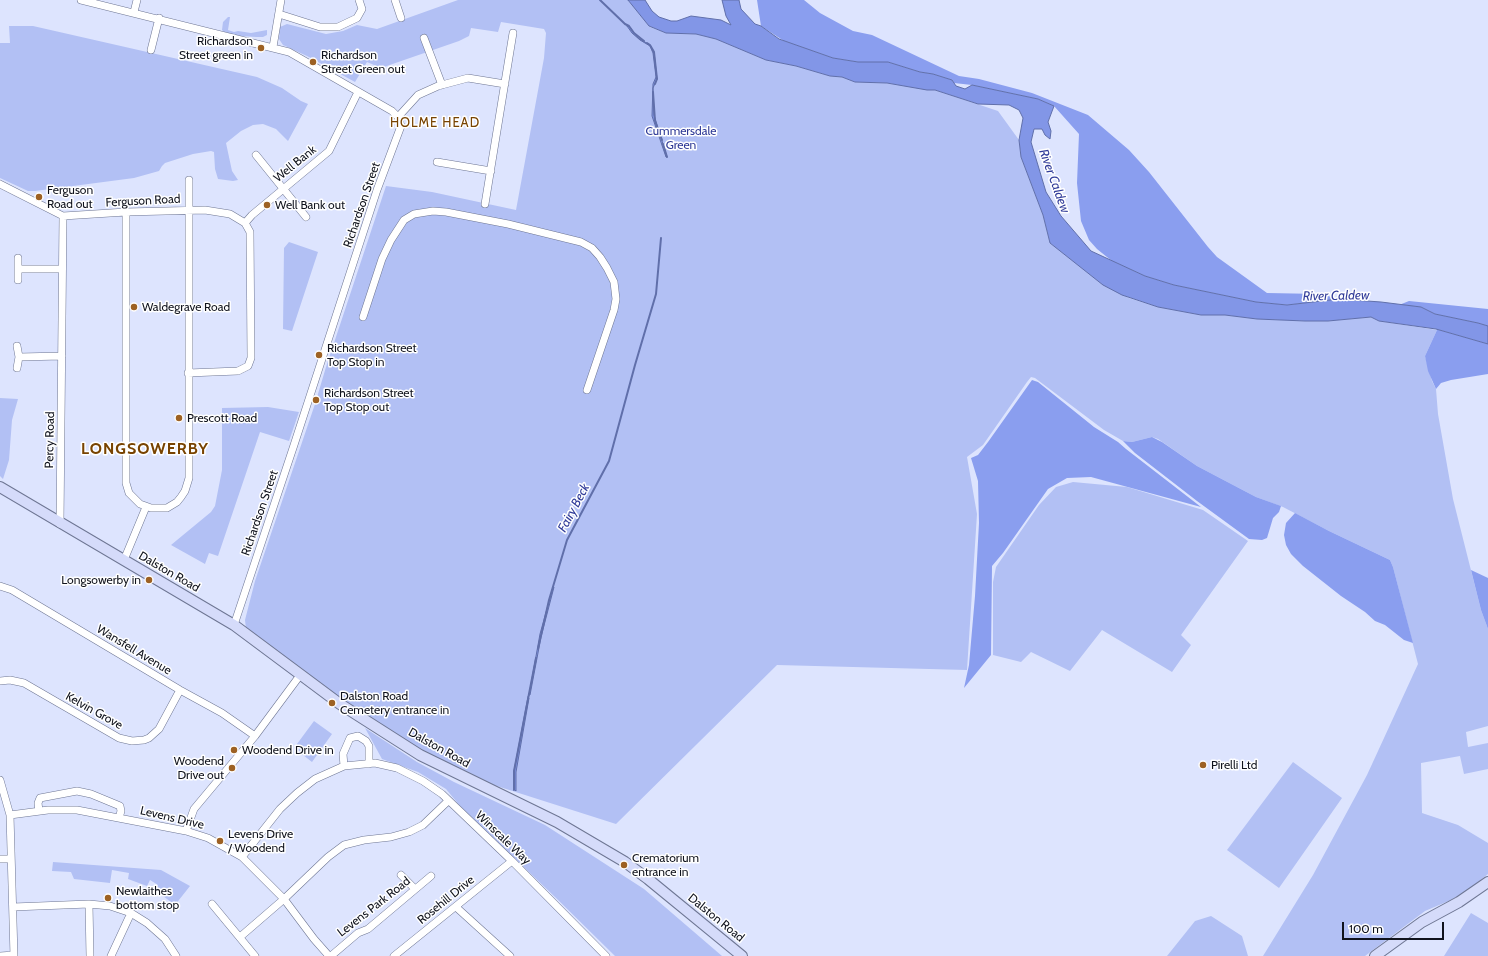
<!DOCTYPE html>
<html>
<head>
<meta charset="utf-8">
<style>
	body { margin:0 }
	#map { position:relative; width:1488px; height:956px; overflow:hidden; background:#dde4fe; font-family:Cabin,sans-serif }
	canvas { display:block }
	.scale { position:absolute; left:1342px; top:922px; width:102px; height:18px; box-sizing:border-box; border:2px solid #10131d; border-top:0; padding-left:5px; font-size:12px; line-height:14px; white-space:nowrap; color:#10131d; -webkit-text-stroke:3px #fff; paint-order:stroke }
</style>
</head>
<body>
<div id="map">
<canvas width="1488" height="956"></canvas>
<div class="scale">100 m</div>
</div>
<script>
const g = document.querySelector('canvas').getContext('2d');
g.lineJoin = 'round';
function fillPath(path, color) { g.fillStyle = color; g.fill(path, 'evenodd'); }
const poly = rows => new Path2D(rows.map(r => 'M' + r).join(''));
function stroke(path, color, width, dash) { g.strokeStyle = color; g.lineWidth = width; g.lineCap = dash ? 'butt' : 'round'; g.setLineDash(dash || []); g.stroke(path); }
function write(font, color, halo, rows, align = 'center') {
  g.font = font + ' Cabin,sans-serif'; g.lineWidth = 3; g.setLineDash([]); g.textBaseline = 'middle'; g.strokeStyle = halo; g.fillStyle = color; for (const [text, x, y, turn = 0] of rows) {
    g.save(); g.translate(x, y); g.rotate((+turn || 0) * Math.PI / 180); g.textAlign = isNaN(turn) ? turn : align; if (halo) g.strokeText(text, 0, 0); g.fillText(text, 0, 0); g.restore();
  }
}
fillPath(poly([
	[458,0,628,0,650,27,666,33,696,34,716,39,766,60,796,66,830,76,842,77,855,82,886,83,935,90,998,111,1019,140,1021,157,1043,215,1050,243,1100,282,1129,298,1158,307,1201,315,1225,315,1257,319,1305,321,1328,321,1371,317,1379,321,1437,330,1425,356,1432,381,1436,389,1438,414,1453,499,1481,610,1488,629,1488,726,1466,732,1468,747,1488,743,1488,769,1464,774,1460,756,1421,763,1422,813,1458,825,1488,843,1488,874,1466,892,1451,900,1425,911,1365,956,1263,956,1313,875,1367,775,1418,664,1393,567,1390,560,1329,531,1283,507,1256,497,1197,466,1158,439,1152,437,1132,442,1123,441,1104,430,1035,378,1031,377,1027,382,983,445,967,457,977,514,967,670,777,665,616,824,456,773,341,703,246,629,245,620,255,581,315,404,326,367,386,186,432,192,516,210,544,58,546,33,544,29,501,22,498,32,471,28,469,36,459,41,381,68,367,62,355,82,307,56,283,45,279,39,280,27,287,24,326,34,343,31,357,25,377,29],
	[228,17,230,17,228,30,234,32,238,31,251,33,267,30,267,35,263,37,256,37,241,36,224,32,222,30,223,22],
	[9,26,33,26,257,77,282,88,301,101,308,104,288,141,276,129,263,124,253,125,241,131,226,143,232,171,238,180,233,181,218,179,215,169,214,152,211,151,193,154,165,163,162,166,159,171,134,178,35,191,28,191,0,178,0,43,10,43],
	[289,242,318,252,292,331,283,329,284,248],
	[0,398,18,399,12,420,9,460,3,479,0,476],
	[268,407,299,412,289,441,260,432,218,556,209,553,205,564,171,545,211,512,215,506,222,470,222,408],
	[1073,482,1127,487,1203,510,1248,541,1181,635,1191,645,1172,672,1102,630,1070,671,1031,652,1021,662,993,655,993,582,996,567,1039,505,1056,487],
	[314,721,332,734,312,762,294,748],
	[365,728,417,762,454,782,545,825,644,889,722,956,615,956,555,897,460,806,446,789,418,772,382,759],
	[1293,762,1342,798,1279,888,1227,850],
	[53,862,161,870,190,886,175,905,155,890,158,885,150,880,147,886,128,879,129,873,112,870,110,883,74,879,71,872,52,871],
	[1471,913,1488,923,1488,956,1444,956],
	[1211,916,1242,936,1248,956,1167,956,1195,921]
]), '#b2c0f4');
fillPath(poly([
	[757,0,804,0,820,13,853,31,872,35,959,76,979,79,1032,93,1088,115,1129,150,1149,172,1208,247,1217,257,1267,293,1320,294,1339,299,1287,305,1256,302,1174,285,1145,276,1112,261,1097,249,1089,240,1081,221,1077,183,1079,134,1054,106,1038,99,972,85,954,83,952,80,933,74,920,72,888,62,858,62,833,58,784,41,761,26],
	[1409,301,1488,309,1488,326,1478,323,1435,314,1421,307,1399,305],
	[1436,329,1488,344,1488,374,1451,380,1441,383,1436,389,1428,371,1425,356,1437,330],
	[1032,380,1038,382,1094,427,1118,442,1126,449,1201,507,1091,477,1067,478,1048,489,1003,553,992,566,991,655,964,688,969,665,975,596,979,523,978,481,971,458,978,455,988,442],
	[1152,437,1162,442,1197,466,1256,497,1281,506,1279,512,1273,518,1267,538,1262,540,1249,539,1197,501,1135,453,1123,441,1132,442],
	[1295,513,1329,531,1390,560,1393,567,1413,643,1404,640,1385,625,1375,621,1365,612,1341,596,1303,566,1291,554,1286,545,1284,535,1286,523],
	[1471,570,1488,578,1488,629,1481,610]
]), '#8a9eef');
const water = poly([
	[628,0,645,0,652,11,659,17,671,21,677,21,691,16,721,20,731,25,726,16,722,0,739,0,741,9,755,24,761,26,779,39,833,58,858,62,888,62,920,72,933,74,952,80,956,86,965,89,972,85,1038,99,1054,106,1048,122,1051,131,1050,139,1045,135,1042,129,1034,129,1031,142,1046,192,1061,216,1091,251,1145,276,1174,285,1256,302,1287,305,1339,299,1381,302,1421,307,1435,314,1478,323,1488,326,1488,344,1436,329,1379,321,1371,317,1328,321,1305,321,1257,319,1225,315,1201,315,1158,307,1122,295,1103,285,1050,243,1043,215,1021,157,1019,140,1023,118,1019,110,1009,105,978,104,935,90,927,90,887,83,855,82,842,77,830,76,796,66,766,60,716,39,696,34,666,33,649,26,628,0],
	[627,26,629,26,638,38,650,45,654,52,657,79,653,88,654,115,667,157,666,157,652,116,653,84,656,77,653,53,650,46,640,40,632,33,627,26],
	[553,587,554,587,541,637,530,695,529,695,540,634,553,587],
	[528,697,529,698,516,772,516,791,514,789,514,771,528,697]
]);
fillPath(water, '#8296e7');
stroke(water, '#606faa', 1);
stroke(poly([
	[600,0,625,24,629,26,634,33,644,41],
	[647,43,650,45,654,52,657,79,655,84],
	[653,92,655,121,662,140],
	[663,144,667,157],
	[538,649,549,600,567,540,609,461,635,365,656,294,661,238],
	[514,790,514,771,536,658]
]), '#606faa', 2);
const street = poly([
	[81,0,289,52,392,111,398,117,401,126,377,190,294,445,234,625],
	[395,0,401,18],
	[134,12,137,0],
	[279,14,320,27,338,27,357,18,362,9,359,0],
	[424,38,442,85],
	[273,47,281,0],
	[151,50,159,18],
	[398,117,418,95,438,86,468,78,505,84],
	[256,155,306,217],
	[437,162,491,171],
	[0,184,63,216,126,212,205,210,230,214,245,223,250,232,251,358,248,366,238,371,188,373],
	[485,204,513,33],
	[126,212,126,483,129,493,140,504,151,508,167,508,177,502,181,497,185,491,189,478,189,180],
	[245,223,252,215,329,151,358,92],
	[18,269,62,269],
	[18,280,18,258],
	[363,317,382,259,391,240,404,220,414,214,433,211,446,212,508,224,581,242,592,248,600,257,607,268,614,282,616,299,614,310,587,390],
	[19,357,62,356],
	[17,368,19,357,17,346],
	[60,524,63,216],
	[124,560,146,507],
	[0,586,12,590,180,690,222,713,255,736],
	[0,681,10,680,24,683,119,738,132,741,144,740,149,738,159,729,180,690],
	[344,766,343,754,350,738,358,736,366,741,369,746,369,764],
	[0,780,10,815,14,956],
	[39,811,38,803,40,798,77,791,91,794,120,806,121,811,119,818],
	[10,815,48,810,77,810,186,831,208,838,242,857,284,899,314,939,329,956],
	[186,831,194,809,255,736,301,674],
	[242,857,280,809,297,793,315,779,344,766,375,763,397,768,423,781,442,794,512,861,606,956],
	[0,859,11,859],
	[401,875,415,889],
	[89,904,90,956],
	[212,904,255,956],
	[13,907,89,904,110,906,131,913,147,923,165,939,176,956],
	[456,907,510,956],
	[240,937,284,899,328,857,344,845,364,840,391,837,409,832,423,825,448,801],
	[0,956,14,955],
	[111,956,131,913],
	[331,956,358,933,368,929,431,876],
	[394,956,512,861]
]);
const secondary = poly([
	[0,487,234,625,340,704,420,755,557,822,625,862,648,879,742,956],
	[1375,956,1422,922,1459,902,1488,882]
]);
stroke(street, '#6e7693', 8);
stroke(secondary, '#6e7693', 12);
stroke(street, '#fff', 7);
stroke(secondary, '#d5dbfa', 10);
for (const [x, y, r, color] of [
	[261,48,4,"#9d6123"],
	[313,62,4,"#9d6123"],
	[39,197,4,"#9d6123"],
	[267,205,4,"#9d6123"],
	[134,307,4,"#9d6123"],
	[319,355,4,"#9d6123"],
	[316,400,4,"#9d6123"],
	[179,418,4,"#9d6123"],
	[149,580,4,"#9d6123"],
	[332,703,4,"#9d6123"],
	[234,750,4,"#9d6123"],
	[1203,765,4,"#9d6123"],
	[232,768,4,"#9d6123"],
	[220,841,4,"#9d6123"],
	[624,865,4,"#9d6123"],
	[108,898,4,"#9d6123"]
]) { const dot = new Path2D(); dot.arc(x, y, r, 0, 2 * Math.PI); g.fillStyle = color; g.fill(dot); stroke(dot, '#fff', 1.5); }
write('12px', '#10131d', '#fff', [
	["Richardson",253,41,"right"],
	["Street green in",253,55,"right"],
	["Richardson",321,55],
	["Street Green out",321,69],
	["Ferguson",47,190],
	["Road out",47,204],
	["Well Bank out",275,205],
	["Waldegrave Road",142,307],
	["Richardson Street",327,348],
	["Top Stop in",327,362],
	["Richardson Street",324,393],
	["Top Stop out",324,407],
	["Prescott Road",187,418],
	["Longsowerby in",141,580,"right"],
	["Dalston Road",340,696],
	["Cemetery entrance in",340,710],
	["Woodend Drive in",242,750],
	["Woodend",224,761,"right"],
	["Drive out",224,775,"right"],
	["Pirelli Ltd",1211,765],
	["Levens Drive",228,834],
	["/ Woodend",228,848],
	["Crematorium",632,858],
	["entrance in",632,872],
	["Newlaithes",116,891],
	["bottom stop",116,905]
], 'left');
write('12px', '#2e3996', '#fff', [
	["Cummersdale",681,131],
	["Green",681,145]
]);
write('12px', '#10131d', '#fff', [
	["Well Bank",295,164,-39],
	["Ferguson Road",143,201,-3],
	["Richardson Street",362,205,-71],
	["Percy Road",50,440,-89],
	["Richardson Street",260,513,-71],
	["Dalston Road",169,572,30],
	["Wansfell Avenue",134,650,31],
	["Kelvin Grove",94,711,29],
	["Dalston Road",439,748,29],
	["Levens Drive",172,818,13],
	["Winscale Way",503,838,44],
	["Rosehill Drive",446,900,-39],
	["Levens Park Road",374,907,-38],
	["Dalston Road",716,918,39]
]);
g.letterSpacing = '1px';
write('13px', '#784301', '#fff', [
	["HOLME HEAD",435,123]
]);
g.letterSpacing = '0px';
write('italic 13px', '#323d9a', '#fff', [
	["River Caldew",1054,181,70],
	["River Caldew",1336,296,-1],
	["Fairy Beck",574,508,-62]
]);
g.letterSpacing = '1px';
write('bold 16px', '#784301', '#fff', [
	["LONGSOWERBY",145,449]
]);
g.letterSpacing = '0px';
</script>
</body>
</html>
